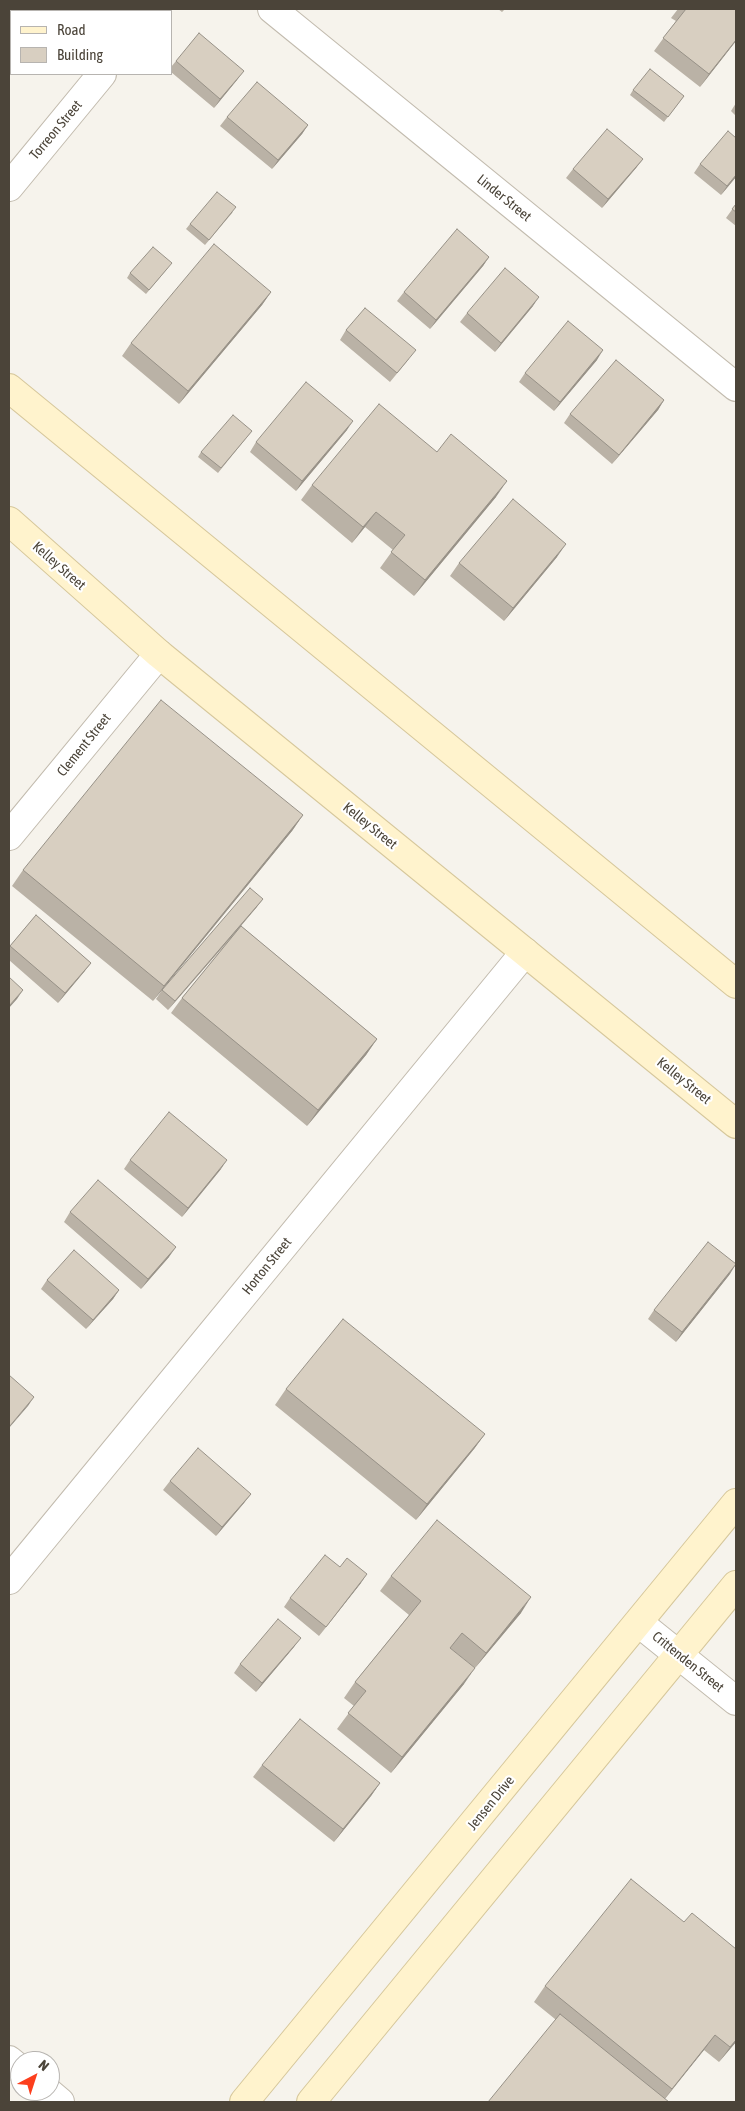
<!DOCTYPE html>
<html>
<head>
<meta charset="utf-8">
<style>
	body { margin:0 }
	#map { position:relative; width:745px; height:2111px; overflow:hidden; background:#f6f3ec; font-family:"Asap Condensed",sans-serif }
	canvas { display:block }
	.frame { position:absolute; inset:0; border:10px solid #4b4439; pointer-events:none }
	.legend { position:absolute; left:10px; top:10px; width:162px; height:65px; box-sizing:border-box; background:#fff; border:1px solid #b7b4b0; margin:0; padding:6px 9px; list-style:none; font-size:15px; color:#4b4439 }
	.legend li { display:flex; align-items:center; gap:10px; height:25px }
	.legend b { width:25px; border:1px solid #b7b4b0 }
	.north { position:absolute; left:10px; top:2051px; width:50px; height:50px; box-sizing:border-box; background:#fff; border:1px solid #b7b4b0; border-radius:50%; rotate:40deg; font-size:14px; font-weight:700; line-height:20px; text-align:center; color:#4b4439 }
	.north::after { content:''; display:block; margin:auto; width:18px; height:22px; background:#fc3f1d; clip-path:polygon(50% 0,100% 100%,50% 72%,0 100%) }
</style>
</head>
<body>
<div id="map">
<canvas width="745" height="2111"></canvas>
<div class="frame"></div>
<ul class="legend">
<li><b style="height:6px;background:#fff3cd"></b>Road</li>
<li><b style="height:14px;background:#d8cfc1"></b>Building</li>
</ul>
<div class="north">N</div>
</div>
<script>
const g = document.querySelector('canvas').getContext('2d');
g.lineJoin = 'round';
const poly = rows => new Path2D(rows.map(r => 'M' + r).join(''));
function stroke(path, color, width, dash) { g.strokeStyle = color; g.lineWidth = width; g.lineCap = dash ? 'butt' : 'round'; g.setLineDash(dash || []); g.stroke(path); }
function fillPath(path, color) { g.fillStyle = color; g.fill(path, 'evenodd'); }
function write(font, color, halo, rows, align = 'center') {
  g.font = font + ' "Asap Condensed",sans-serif'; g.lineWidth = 4.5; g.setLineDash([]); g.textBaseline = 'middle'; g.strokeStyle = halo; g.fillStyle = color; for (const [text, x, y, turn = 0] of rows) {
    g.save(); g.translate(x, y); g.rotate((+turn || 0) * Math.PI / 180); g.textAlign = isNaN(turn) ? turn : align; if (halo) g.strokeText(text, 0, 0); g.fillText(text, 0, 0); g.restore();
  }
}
const street = poly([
	[272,9,736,387],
	[154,11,156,9],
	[9,187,102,74],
	[9,836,159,654],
	[9,1580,525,952],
	[639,1623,736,1701],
	[9,2060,20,2069],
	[47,2091,60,2102]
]);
const secondary = poly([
	[9,388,736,984],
	[9,521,159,654,736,1124],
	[244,2102,736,1503],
	[311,2102,736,1585]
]);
stroke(street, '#c2bbae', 30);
stroke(secondary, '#d6c79b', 30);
stroke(street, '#fff', 28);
stroke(secondary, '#fff3cd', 28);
fillPath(poly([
	[28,9,40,9,38,11,31,11],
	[498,9,505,9,502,12],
	[678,9,736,9,736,41,700,87,654,51,676,21,671,18],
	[9,28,11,30,11,74,9,73],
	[176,61,237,80,214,108,171,72,171,67],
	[633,90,684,96,664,122,630,95],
	[736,103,736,116,731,111],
	[227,117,308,125,302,134,272,169,220,126],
	[736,138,736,177,721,195,694,173,700,164],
	[643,159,636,168,602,208,566,178,573,169],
	[736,204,736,226,726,218],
	[233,212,205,245,186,229,190,224],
	[489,257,483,266,430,329,397,301,404,292],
	[168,268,146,294,127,278,130,273],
	[271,292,262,305,179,404,122,356,131,343],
	[533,306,495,352,460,322,467,313],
	[346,330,409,359,390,382,340,340],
	[597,360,554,411,519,382,525,373],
	[664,400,658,410,612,464,564,423,570,414],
	[347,430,296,491,250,452,256,442],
	[252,431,218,473,198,457,201,452],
	[437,452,496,497,414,596,380,568,393,550,365,527,352,543,301,500,312,485],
	[557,557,504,621,450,576,459,563],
	[303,815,292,831,153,1001,12,886,23,870],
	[263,899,256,908,241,926,377,1039,366,1055,307,1126,171,1013,182,998,231,938,168,1010,156,999,162,990],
	[36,915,91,963,84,972,58,1003,9,960,9,947],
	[130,1160,221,1169,182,1217,124,1169],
	[70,1212,169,1257,141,1289,64,1222],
	[730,1274,676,1342,648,1319,654,1310],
	[47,1280,119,1290,113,1299,86,1329,41,1289],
	[286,1389,485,1434,474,1449,416,1520,275,1405],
	[170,1481,251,1494,244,1503,216,1536,163,1490],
	[340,1567,361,1583,319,1636,284,1607,290,1598],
	[391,1576,521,1613,475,1668,451,1649,464,1684,391,1773,337,1729,354,1706,344,1698,355,1682,409,1615,380,1591],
	[294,1647,256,1692,234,1673,240,1664],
	[262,1765,380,1783,371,1796,334,1842,253,1777],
	[684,1922,736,1949,736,2042,719,2062,704,2050,665,2099,555,2019,534,2002,545,1986]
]), '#bab2a6');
fillPath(poly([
	[736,40,736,41,700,87,709,74],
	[244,71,237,80,214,108,220,99],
	[308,125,302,134,272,169,278,160],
	[643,159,636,168,602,208,608,199],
	[736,175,736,177,721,195,727,186],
	[489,257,483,266,430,329,436,320],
	[271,292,262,305,179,404,188,391],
	[539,297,533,306,495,352,501,343],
	[603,350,597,360,554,411,560,402],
	[664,400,658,410,612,464,619,455],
	[353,421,347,430,296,491,302,481],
	[507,481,496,497,414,596,425,580],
	[376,512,365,527,352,543,363,527],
	[566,544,557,557,504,621,513,608],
	[303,815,292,831,153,1001,164,986],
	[263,899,256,908,168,1010,175,1001],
	[91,963,84,972,58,1003,65,993],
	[23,990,17,999,9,1008,9,1006],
	[377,1039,366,1055,307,1126,318,1110],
	[227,1160,221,1169,182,1217,188,1208],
	[176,1247,169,1257,141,1289,148,1279],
	[736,1264,730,1274,676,1342,682,1332],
	[119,1290,113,1299,86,1329,93,1320],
	[34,1397,28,1406,9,1428,9,1427],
	[485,1434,474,1449,416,1520,427,1504],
	[251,1494,244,1503,216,1536,222,1527],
	[367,1574,361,1583,319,1636,326,1627],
	[531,1597,521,1613,475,1668,486,1653],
	[301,1638,294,1647,256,1692,262,1683],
	[475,1668,464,1684,391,1773,402,1757],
	[380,1783,371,1796,334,1842,343,1829],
	[715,2035,704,2050,662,2102,672,2089],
	[736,2040,736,2042,719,2062,730,2047]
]), '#979187');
const building = poly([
	[685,9,736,9,736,40,709,74,663,38,686,9,685,9],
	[9,28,11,30,11,67,9,65,9,28],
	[199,33,244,71,220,99,176,61,199,33],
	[650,69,684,96,668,117,633,90,650,69],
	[257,82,308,125,278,160,227,117,257,82],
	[607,129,643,159,608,199,573,169,607,129],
	[728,131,736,138,736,175,727,186,700,164,728,131],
	[217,192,236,207,209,240,190,224,217,192],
	[736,204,736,212,732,209,736,204],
	[457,229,489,257,436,320,404,292,457,229],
	[214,244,271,292,188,391,131,343,214,244],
	[153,247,172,263,149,290,130,273,153,247],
	[505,268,539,297,501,343,467,313,505,268],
	[365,308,416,350,397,373,346,330,365,308],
	[568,321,603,350,560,402,525,373,568,321],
	[616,360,664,400,619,455,570,414,616,360],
	[306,382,353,421,302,481,256,442,306,382],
	[379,404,437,452,451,434,507,481,425,580,391,552,405,535,376,512,363,527,312,485,379,404],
	[233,415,252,431,221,468,201,452,233,415],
	[513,499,566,544,513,608,459,563,513,499],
	[161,700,303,815,164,986,23,870,161,700],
	[250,888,263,899,175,1001,162,990,250,888],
	[36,915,91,963,65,993,10,946,36,915],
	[241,926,377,1039,318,1110,182,998,241,926],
	[9,977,23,990,9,1006,9,977],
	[169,1112,227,1160,188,1208,130,1160,169,1112],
	[98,1180,176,1247,148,1279,70,1212,98,1180],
	[708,1242,736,1264,682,1332,654,1310,708,1242],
	[74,1250,119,1290,93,1320,47,1280,74,1250],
	[343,1319,485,1434,427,1504,286,1389,343,1319],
	[9,1375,34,1397,9,1427,9,1375],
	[198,1448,251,1494,222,1527,170,1481,198,1448],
	[437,1520,531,1597,486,1653,462,1633,450,1648,475,1668,402,1757,348,1713,366,1691,355,1682,421,1601,391,1576,437,1520],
	[325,1555,340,1567,347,1558,367,1574,326,1627,290,1598,325,1555],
	[278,1619,301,1638,262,1683,240,1664,278,1619],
	[300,1719,380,1783,343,1829,262,1765,300,1719],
	[631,1879,684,1922,692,1913,736,1949,736,2040,730,2047,715,2035,672,2089,545,1986,631,1879],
	[560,2014,669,2102,488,2102,560,2014]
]);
fillPath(building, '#d8cfc1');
stroke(building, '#979187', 1);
write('14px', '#4b4439', '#fff', [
	["Torreon Street",56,130,-50],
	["Linder Street",504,198,39],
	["Kelley Street",59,566,41],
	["Clement Street",84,745,-51],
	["Kelley Street",370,826,39],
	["Kelley Street",684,1081,39],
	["Horton Street",267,1266,-51],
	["Crittenden Street",688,1662,39],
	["Jensen Drive",491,1803,-51]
]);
</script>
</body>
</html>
